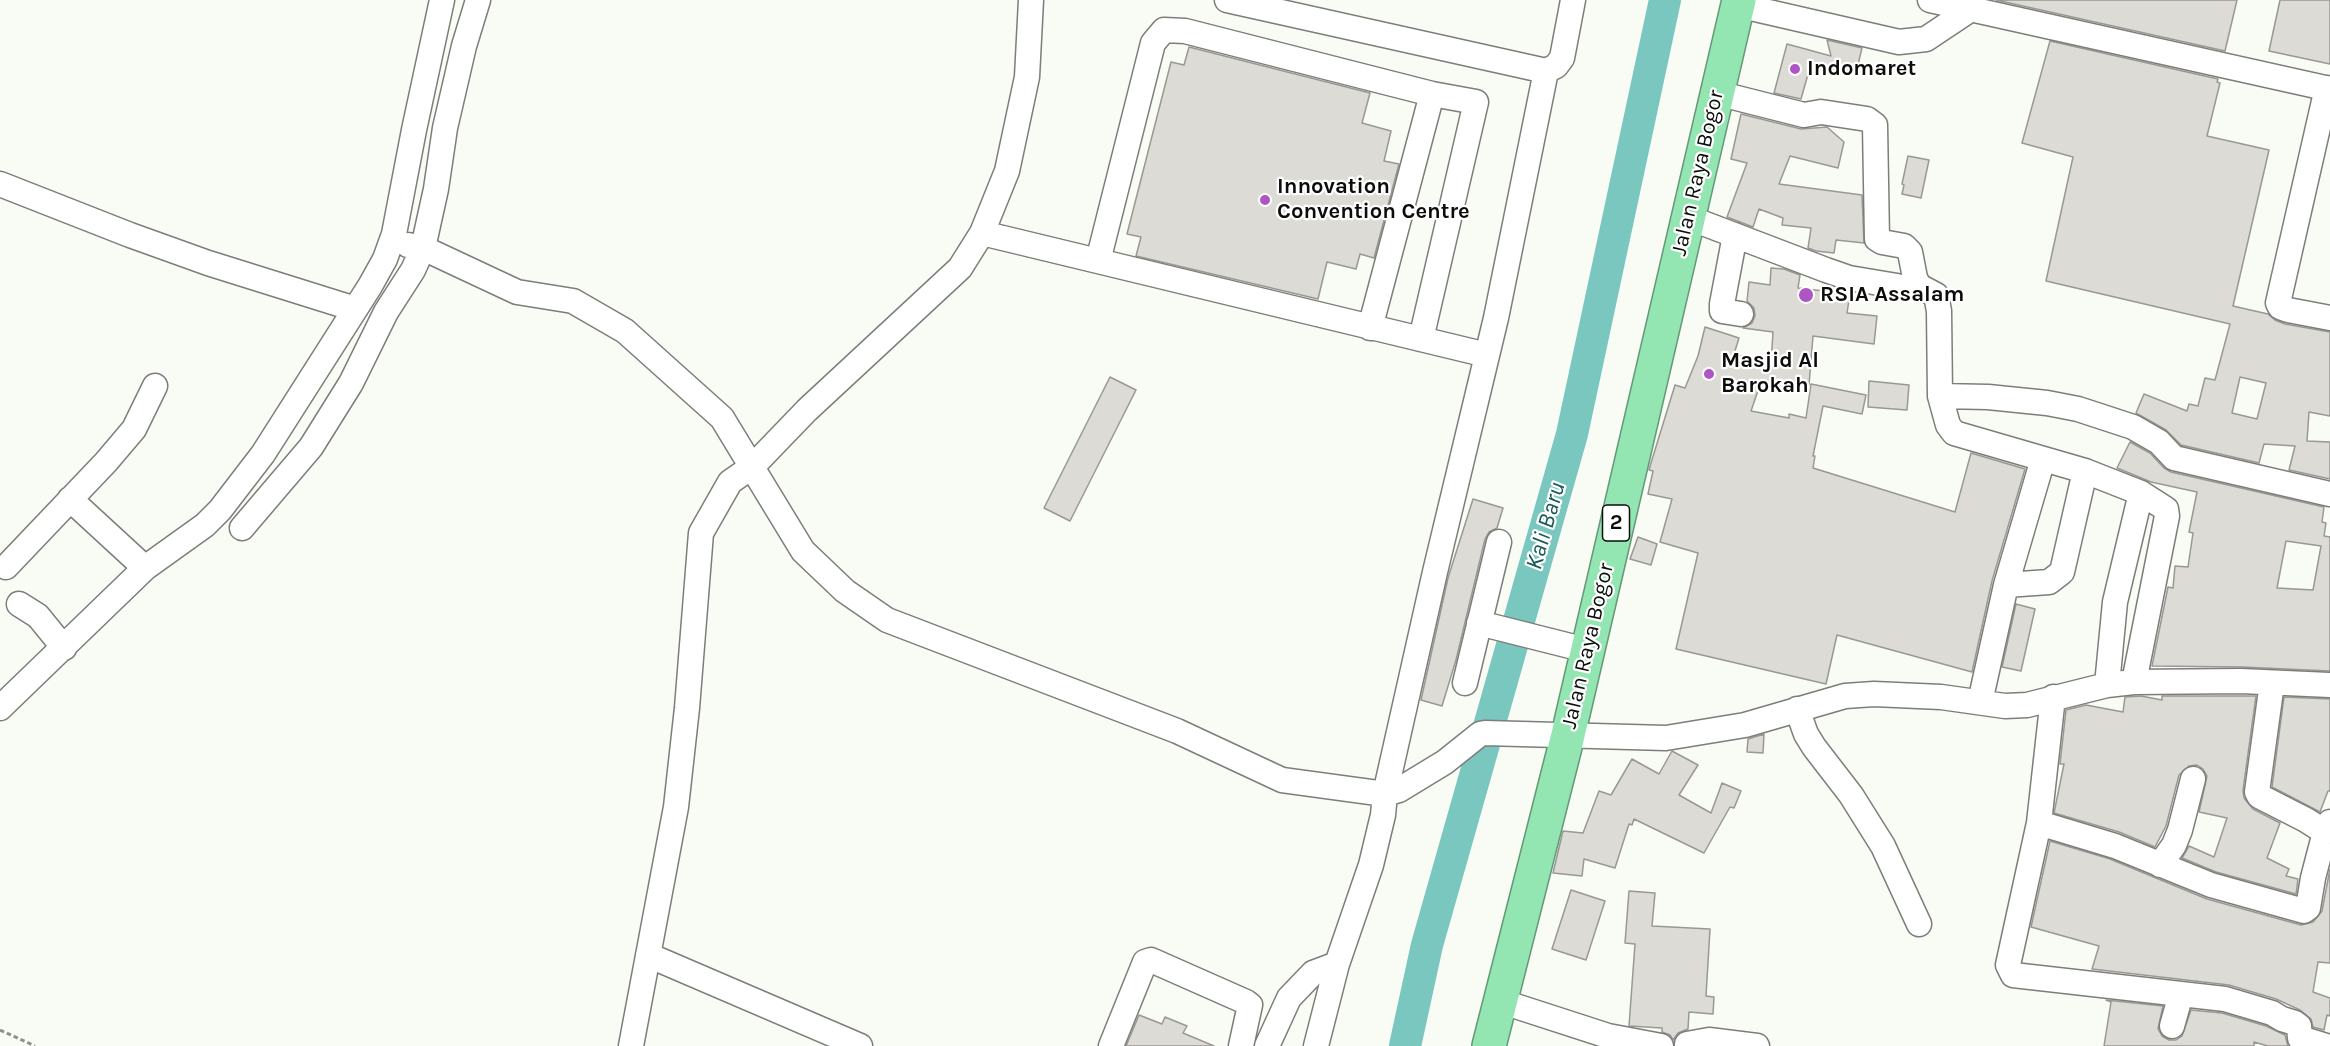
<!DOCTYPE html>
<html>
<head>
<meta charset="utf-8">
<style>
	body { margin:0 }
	canvas { display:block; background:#f9fbf5 }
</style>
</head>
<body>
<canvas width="2330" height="1046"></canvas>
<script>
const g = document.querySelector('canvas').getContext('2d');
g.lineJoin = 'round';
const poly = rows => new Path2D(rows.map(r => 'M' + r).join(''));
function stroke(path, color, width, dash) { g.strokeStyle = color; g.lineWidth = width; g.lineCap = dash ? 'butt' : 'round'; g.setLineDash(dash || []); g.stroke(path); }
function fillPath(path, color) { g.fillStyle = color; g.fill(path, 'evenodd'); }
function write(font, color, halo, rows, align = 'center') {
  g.font = font + ' Karla,sans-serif'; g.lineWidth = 4.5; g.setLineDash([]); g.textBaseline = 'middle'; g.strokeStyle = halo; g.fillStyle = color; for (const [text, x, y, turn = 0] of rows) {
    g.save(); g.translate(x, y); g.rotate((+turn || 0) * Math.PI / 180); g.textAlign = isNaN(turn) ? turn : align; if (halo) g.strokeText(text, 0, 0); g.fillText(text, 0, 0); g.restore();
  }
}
stroke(poly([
	[1405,1046,1427,945,1572,434,1665,0]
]), '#7ac7c0', 32);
const building = poly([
	[1996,0,2237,0,2225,51,1996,0],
	[2280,0,2330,0,2330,64,2269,51,2280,0],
	[1827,40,1862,48,1856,73,1835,68,1833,74,1810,67,1801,99,1774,93,1787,44,1831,56,1827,40],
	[2050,41,2218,79,2217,82,2220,83,2207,136,2269,150,2233,306,2268,314,2275,320,2285,324,2330,332,2330,416,2309,412,2307,441,2330,442,2330,479,2289,470,2295,446,2264,444,2259,463,2181,445,2166,430,2136,413,2144,394,2187,411,2189,404,2198,406,2205,378,2215,380,2230,324,2046,281,2073,157,2022,143,2050,41],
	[2240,377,2266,383,2257,419,2232,413,2240,377],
	[1189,47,1370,93,1362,123,1391,131,1384,161,1399,164,1374,258,1360,254,1356,269,1327,262,1318,299,1136,256,1141,237,1127,234,1171,62,1184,65,1189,47],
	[1741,114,1801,129,1827,127,1844,142,1838,168,1790,156,1779,184,1862,195,1864,243,1836,240,1834,253,1816,251,1808,248,1811,228,1782,225,1783,218,1759,209,1753,227,1727,217,1747,163,1731,159,1741,114],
	[1908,156,1929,160,1921,198,1902,194,1904,185,1902,184,1908,156],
	[1771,268,1784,269,1800,275,1798,288,1850,294,1847,313,1877,316,1874,344,1813,336,1809,385,1761,382,1751,411,1789,418,1789,414,1806,418,1811,384,1866,395,1862,414,1823,406,1813,456,1815,456,1813,468,1955,512,1971,453,2025,469,1992,581,1972,672,1837,635,1826,684,1676,649,1698,553,1660,542,1672,499,1648,494,1653,471,1649,470,1651,463,1675,385,1685,388,1698,356,1705,327,1739,338,1734,354,1771,363,1773,332,1743,328,1752,323,1755,316,1754,308,1747,301,1749,282,1770,285,1771,268],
	[1110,377,1136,390,1070,521,1044,508,1110,377],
	[1869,381,1909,385,1907,410,1868,407,1869,381],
	[2130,442,2150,453,2164,468,2171,472,2324,507,2322,522,2326,523,2324,536,2330,537,2330,671,2242,667,2152,666,2168,587,2173,588,2175,566,2188,567,2193,533,2189,532,2197,492,2151,482,2117,468,2130,442],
	[2286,541,2321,546,2313,590,2277,588,2286,541],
	[1473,499,1503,508,1497,528,1489,532,1485,539,1456,660,1442,706,1421,700,1448,578,1473,499],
	[1638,537,1657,544,1651,565,1630,559,1638,537],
	[2016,604,2035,609,2021,671,2002,667,2016,604],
	[2141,696,2162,700,2162,696,2256,696,2243,790,2244,798,2253,809,2280,823,2267,858,2289,869,2286,876,2298,879,2296,894,2216,872,2182,858,2189,846,2214,857,2227,818,2199,812,2207,776,2203,769,2197,765,2189,766,2179,775,2166,826,2155,847,2119,832,2054,813,2064,764,2060,764,2066,710,2086,705,2123,712,2125,697,2141,696],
	[2284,697,2330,699,2330,791,2328,791,2320,812,2272,787,2284,697],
	[1764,734,1763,753,1747,752,1748,739,1764,734],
	[1672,751,1698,765,1679,795,1711,813,1722,783,1741,791,1734,808,1730,807,1704,853,1634,819,1632,825,1629,824,1615,868,1584,859,1582,876,1553,873,1563,831,1583,833,1599,791,1611,795,1632,759,1659,774,1672,751],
	[2050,841,2110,859,2207,899,2301,925,2313,922,2322,911,2330,869,2330,963,2318,962,2313,992,2330,998,2330,1016,2327,1015,2324,1030,2313,1027,2311,1019,2300,1010,2276,999,2229,985,2092,969,2099,946,2031,927,2050,841],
	[1571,890,1605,901,1586,960,1552,949,1571,890],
	[1629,891,1655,893,1652,926,1710,929,1706,996,1714,997,1713,1014,1689,1012,1688,1029,1678,1033,1673,1040,1670,1035,1662,1032,1662,1028,1629,1026,1635,944,1625,943,1629,891],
	[2106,1000,2163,1006,2158,1029,2162,1036,2169,1040,2176,1040,2182,1036,2191,1010,2222,1013,2266,1026,2285,1035,2288,1046,2268,1046,2254,1042,2254,1046,2104,1046,2111,1002,2106,1000],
	[1139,1015,1162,1024,1165,1017,1187,1026,1183,1033,1214,1046,1126,1046,1139,1015]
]);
fillPath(building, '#dddbd6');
stroke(building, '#9a9893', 1.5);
const minor = poly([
	[1227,0,1546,71,1556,66,1562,58,1573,0],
	[1930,0,2330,89],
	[1738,5,1899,42,1926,39,1971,9],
	[2327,88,2278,303,2280,307,2288,310,2330,318],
	[1717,93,1804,115,1821,112,1867,119,1875,125,1877,239,1882,242,1904,246,1910,252,1915,278,1919,286,1936,295,1939,311,1940,396,1948,425,1954,433,2085,471,2141,493,2166,509,2167,516,2134,682],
	[0,184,130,235,208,263,355,309],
	[1687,217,1826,270,1849,278,1897,286],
	[982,233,1487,355],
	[1735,235,1722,304,1722,311,1741,314],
	[408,245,423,248,517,292,573,301,625,331,722,418,803,551,845,591,887,620,1177,731,1282,780,1385,794,1399,790,1445,762,1480,734,1485,733,1666,738,1745,725,1845,696,1874,694,1941,697,2005,706,2027,705,2107,685,2134,682,2241,681,2330,685],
	[1098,261,1153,43,1164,30,1185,31,1432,94,1476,102,1421,339],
	[1370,328,1432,94],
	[1940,396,1988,397,2047,403,2078,409,2133,427,2159,442,2174,458,2330,494],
	[70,499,145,568],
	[242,528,311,447,351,383,386,312,413,270,423,248,436,189,445,128,464,46,478,0],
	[6,567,106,462,134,429,155,386],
	[2006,585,2049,582,2062,572,2085,471],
	[19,604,38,616,64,648],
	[1479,623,1586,650],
	[1465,683,1499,542],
	[2272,683,2257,792,2259,796,2306,820,2325,832],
	[2107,685,2115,602,2141,493],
	[2053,697,2039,823,2115,846,2211,885,2304,911,2308,908,2313,878,2325,832,2330,822],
	[1980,702,2006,585,2043,459],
	[0,708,145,568,205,525,220,510,263,454,370,286,385,259,394,234,414,130,442,0],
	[1797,709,1806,734,1814,747,1851,795,1883,846,1919,924],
	[2039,823,2008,965,2013,975,2225,999,2272,1013,2282,1019,2295,1023,2299,1026,2300,1038,2326,1046],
	[2160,865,2174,845,2180,830,2193,779],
	[648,955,860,1046],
	[1500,1001,1608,1036,1661,1046],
	[2172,1026,2181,994],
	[1687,1044,1709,1040,1757,1046],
	[631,1046,676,807,687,708,701,533,730,482,753,466,807,410,960,268,982,233,1007,171,1027,77,1031,0],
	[1111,1046,1145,962,1151,960,1246,1002,1250,1005,1241,1046],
	[1267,1046,1289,998,1313,973,1337,964],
	[1316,1046,1337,964,1371,865,1383,815,1385,794,1435,572,1496,318,1546,71]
]);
const highway = poly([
	[1489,1046,1568,735,1739,0]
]);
stroke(minor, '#7c7e79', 27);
stroke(highway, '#649977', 36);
stroke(poly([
	[0,1030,35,1046]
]), '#8f908c', 3, [4.5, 3]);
stroke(minor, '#fff', 24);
stroke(highway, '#93e5b1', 33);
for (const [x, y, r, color] of [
	[1795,69,6,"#ad55c3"],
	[1265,200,6,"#ad55c3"],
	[1806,295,8,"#ad55c3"],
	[1709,374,6,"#ad55c3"]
]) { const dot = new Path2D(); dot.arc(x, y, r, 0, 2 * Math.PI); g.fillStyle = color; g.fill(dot); stroke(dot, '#fff', 2); }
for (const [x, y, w] of [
	[1616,523,27]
]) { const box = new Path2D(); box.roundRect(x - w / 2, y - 18, w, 36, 4.5); g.fillStyle = '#fff'; g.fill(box); stroke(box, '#0c0d0b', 1.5); }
write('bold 21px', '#0c0d0b', null, [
	["2",1616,523]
]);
write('bold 22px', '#0c0d0b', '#fff', [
	["Indomaret",1807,69],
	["Innovation",1277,187],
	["Convention Centre",1277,212],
	["RSIA Assalam",1820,295],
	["Masjid Al",1721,361],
	["Barokah",1721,386]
], 'left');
write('22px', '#0c0d0b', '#fff', [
	["Jalan Raya Bogor",1698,173,-77],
	["Jalan Raya Bogor",1588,646,-77]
]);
write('italic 24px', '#185a55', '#fff', [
	["Kali Baru",1546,526,-74]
]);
</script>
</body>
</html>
